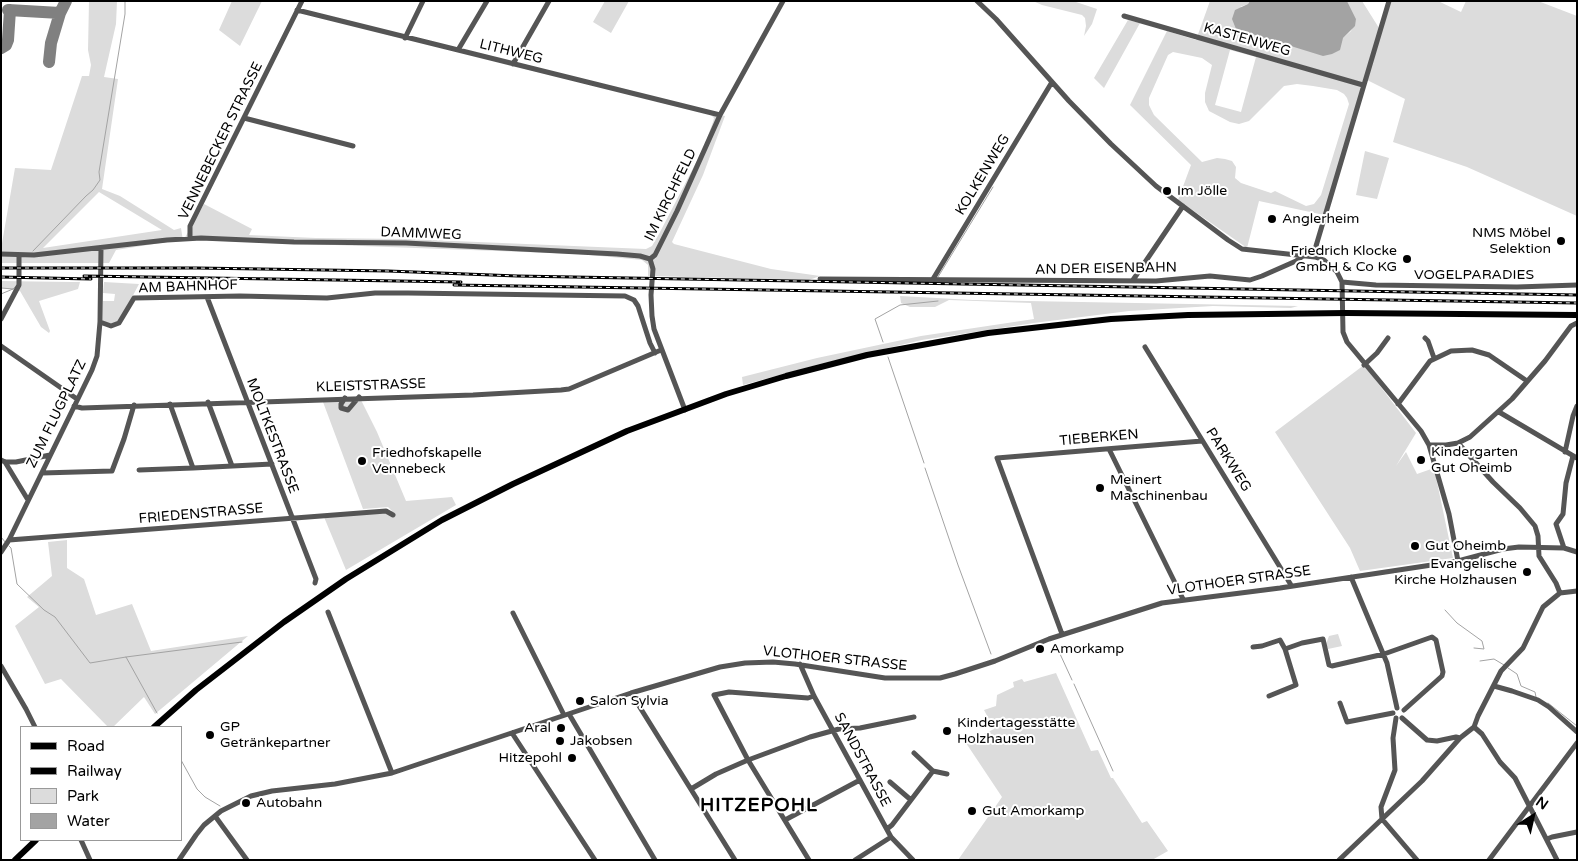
<!DOCTYPE html>
<html>
<head>
<meta charset="utf-8">
<style>
	body { margin:0 }
	#map { position:relative; width:1578px; height:861px; overflow:hidden; background:#fff; font-family:"Varela Round",sans-serif }
	canvas { display:block }
	.frame { position:absolute; inset:0; border:2px solid #000; pointer-events:none }
	.legend { position:absolute; left:20px; top:726px; width:162px; height:115px; box-sizing:border-box; background:#fff; border:1px solid #999; margin:0; padding:6px 9px; list-style:none; font-size:15px; color:#000 }
	.legend li { display:flex; align-items:center; gap:10px; height:25px }
	.legend b { width:25px; border:1px solid #999 }
	.north { position:absolute; left:1508px; top:791px; width:50px; height:50px; -webkit-text-stroke:4px #fff; paint-order:stroke; rotate:35deg; font-size:14px; font-weight:700; line-height:20px; text-align:center; color:#000 }
	.north::after { content:''; display:block; margin:auto; width:18px; height:22px; background:#000; clip-path:polygon(50% 0,100% 100%,50% 72%,0 100%) }
</style>
</head>
<body>
<div id="map">
<canvas width="1578" height="861"></canvas>
<div class="frame"></div>
<ul class="legend">
<li><b style="height:6px;background:#000"></b>Road</li>
<li><b style="height:6px;background:#000"></b>Railway</li>
<li><b style="height:14px;background:#dcdcdc"></b>Park</li>
<li><b style="height:14px;background:#a3a3a3"></b>Water</li>
</ul>
<div class="north">N</div>
</div>
<script>
const g = document.querySelector('canvas').getContext('2d');
g.lineJoin = 'round';
function fillPath(path, color) { g.fillStyle = color; g.fill(path, 'evenodd'); }
const poly = rows => new Path2D(rows.map(r => 'M' + r).join(''));
function stroke(path, color, width, dash) { g.strokeStyle = color; g.lineWidth = width; g.lineCap = dash ? 'butt' : 'round'; g.setLineDash(dash || []); g.stroke(path); }
function write(font, color, halo, rows, align = 'center') {
  g.font = font + ' "Varela Round",sans-serif'; g.lineWidth = 4; g.setLineDash([]); g.textBaseline = 'middle'; g.strokeStyle = halo; g.fillStyle = color; for (const [text, x, y, turn = 0] of rows) {
    g.save(); g.translate(x, y); g.rotate((+turn || 0) * Math.PI / 180); g.textAlign = isNaN(turn) ? turn : align; if (halo) g.strokeText(text, 0, 0); g.fillText(text, 0, 0); g.restore();
  }
}
fillPath(poly([
	[89,1,117,1,116,24,104,77,118,79,102,189,120,196,174,230,181,228,183,241,204,204,252,229,249,235,316,238,406,239,646,249,652,246,659,234,703,149,713,122,714,118,709,113,725,116,703,175,672,242,674,244,771,269,820,276,809,280,648,276,648,265,642,260,579,254,198,240,167,242,116,250,109,263,1,263,1,249,15,168,51,170,82,76,89,76,91,65,88,50],
	[99,192,162,230,43,248],
	[232,1,262,1,240,46,219,30],
	[605,1,629,1,611,33,593,22],
	[1033,1,1073,1,1097,9,1092,24,1084,36,1086,26,1085,18,1082,15,1042,5],
	[1210,1,1250,1,1248,4,1240,7,1343,38,1351,31,1356,19,1347,1,1362,1,1379,28,1388,1,1438,1,1461,12,1466,1,1538,1,1577,16,1577,216,1467,167,1393,142,1405,99,1365,79,1324,215,1259,201,1247,248,1178,200,1191,165,1130,105,1167,31,1196,40],
	[1230,50,1256,57,1241,112,1215,105],
	[1173,52,1202,58,1212,65,1205,93,1205,102,1209,111,1230,122,1239,124,1249,121,1284,86,1297,84,1313,86,1337,90,1344,94,1347,98,1349,104,1321,195,1314,204,1306,206,1275,191,1271,193,1241,183,1235,178,1236,167,1232,161,1225,159,1217,158,1202,162,1154,115,1149,105,1149,98,1168,55],
	[1128,20,1140,23,1104,88,1094,78],
	[1365,151,1389,158,1377,199,1356,195],
	[1,281,71,282,80,282,78,289,39,301,50,331,49,333,41,327,20,291,1,288],
	[104,282,139,284,119,322,112,325,103,321,103,301,114,301,115,294,103,293],
	[900,296,973,300,1298,306,1291,308,1213,306,1129,311,1034,323,922,340,820,364,743,385,742,377,817,358,921,336,1034,319,1031,303,949,300,935,307,910,307,901,303],
	[1364,365,1416,433,1396,466,1406,452,1417,474,1434,468,1453,558,1360,571,1350,548,1275,432],
	[361,400,377,432,406,501,452,497,456,505,346,570,324,517,392,511,388,507,363,509,323,402],
	[67,540,67,568,84,579,96,615,132,604,151,651,248,636,155,714,144,697,113,727,108,727,61,679,45,684,15,626,39,607,27,597,52,576,48,542],
	[1338,634,1342,646,1328,649,1326,644,1329,636],
	[1056,673,1091,751,1098,750,1111,778,1113,778,1142,823,1147,821,1168,851,1152,860,958,860,1002,797,966,743,994,729,984,710,996,706,997,695,1014,687,1013,682,1022,679,1024,682]
]), '#dcdcdc');
fillPath(poly([
	[1250,1,1347,1,1356,19,1355,26,1343,38,1340,50,1332,54,1323,56,1236,29,1232,19,1235,10,1248,4]
]), '#a3a3a3');
stroke(poly([
	[33,251,86,196,93,190,100,180,99,172,125,14,125,1],
	[938,277,993,187],
	[1,288,13,289],
	[1,294,13,289,16,286],
	[883,342,875,319,900,305,938,301],
	[888,357,924,463],
	[925,468,958,565,991,654],
	[1,537,6,543],
	[9,546,11,548,17,584,44,610,55,617,90,663,126,657,157,713],
	[1445,610,1457,623,1482,641,1484,649,1474,648],
	[1055,643,1072,680],
	[126,657,242,642],
	[1480,661,1494,659,1504,665],
	[1508,668,1517,674,1521,686,1535,692,1536,697],
	[1074,684,1113,771],
	[1548,703,1577,726],
	[181,760,197,789,205,797,220,806]
]), '#a3a3a3', 1);
stroke(poly([
	[8,10,60,13,66,1],
	[1,48,6,45,8,40,10,10],
	[49,62,51,43,60,13]
]), '#808080', 12);
stroke(poly([
	[977,1,996,19,1069,101,1111,144,1156,186,1228,240,1242,249,1315,257,1324,260,1337,272,1342,282,1343,332,1347,342,1421,431,1429,445,1449,514,1458,561],
	[297,10,720,115],
	[1124,16,1363,85],
	[405,38,423,1],
	[458,50,487,1],
	[513,64,549,1],
	[244,118,353,146],
	[190,238,190,226,194,218,302,1],
	[1,254,34,255,167,240,201,238,294,242,406,243,617,254,640,256,650,259],
	[1315,257,1316,246,1389,1],
	[650,259,655,255,677,211,720,115,783,1],
	[650,259,653,269,651,295,652,316,654,329,685,410],
	[820,279,1156,281,1210,276,1250,280,1262,276,1296,261,1303,256],
	[933,279,1052,82],
	[1133,280,1183,206],
	[1342,282,1376,285,1517,287,1577,285],
	[207,297,316,579,315,583],
	[1,319,19,285,19,255],
	[100,322,111,326,119,323,134,298,240,296,327,298,375,293,408,293,625,296,634,300,638,306,650,343,655,353],
	[1425,338,1428,341,1434,358],
	[1,346,77,399],
	[1145,347,1291,585],
	[1364,365,1377,353,1388,338],
	[345,398,341,404,341,408,348,410,359,397],
	[208,402,232,466],
	[170,404,193,468,272,464],
	[1398,404,1430,361,1451,351,1472,350,1489,355,1527,381],
	[74,406,82,408,473,395,561,390,569,389,661,350],
	[1499,412,1577,458],
	[1458,443,1493,482,1520,508,1535,526,1538,536,1539,556,1556,583,1560,593],
	[1429,445,1446,445,1458,443,1470,437,1512,399,1545,361,1571,326,1577,323],
	[1109,449,1183,599],
	[1565,452,1573,416,1577,406],
	[1,460,5,462,16,462,50,455],
	[5,462,28,500],
	[139,470,193,468],
	[42,473,112,471,124,439,134,405],
	[9,540,386,511,393,515],
	[1564,548,1556,524,1563,514,1566,483,1573,456],
	[1,552,9,540,92,370,97,356,100,322,101,248],
	[1351,577,1387,663,1397,708],
	[1560,593,1577,591],
	[328,612,392,773],
	[513,613,564,715],
	[1062,634,997,458,1202,441],
	[1253,647,1262,646,1280,640,1285,649,1296,685,1269,696],
	[1285,649,1302,643,1323,639,1329,665,1332,666,1384,654,1432,637,1436,640,1443,672,1442,676,1404,710],
	[800,664,814,696,891,837,913,860],
	[1,666,26,709,35,727],
	[1494,686,1512,691,1538,700,1549,707,1577,732],
	[631,693,735,860],
	[1340,703,1347,722,1393,713],
	[569,714,655,860],
	[1396,718,1393,738,1395,770,1381,807,1382,819,1417,860],
	[1402,718,1427,740,1437,741,1456,737,1460,738],
	[1474,727,1482,734,1500,762,1515,778,1557,860],
	[512,733,595,860],
	[933,771,947,774],
	[691,789,716,774,748,760,810,737,839,729,860,728,914,717],
	[911,800,933,771,914,753],
	[215,816,247,860],
	[785,820,860,780],
	[887,829,892,825,911,800,890,782],
	[1547,839,1552,837,1577,832],
	[81,840,90,860],
	[179,860,196,835,204,825,221,811,251,796,272,791,335,784,392,773,631,693,720,667,745,663,773,662,795,664,885,678,940,678,955,674,995,661,1049,639,1162,603,1280,588,1458,561,1503,549,1519,547,1564,548,1577,552],
	[809,860,748,760,714,695,729,692,808,698,814,696],
	[855,860,891,837],
	[1339,860,1422,781,1460,738,1474,727,1478,716,1501,671,1523,648,1543,607,1560,593],
	[1489,860,1577,743]
]), '#555', 5);
stroke(poly([
	[154,727,196,690,284,622,346,579,442,520,513,484,627,431,726,394,786,376,867,355,988,333,1111,319,1188,315,1346,313,1577,315],
	[15,860,36,840]
]), '#000', 6);
const rail = poly([
	[1,268,197,268,388,271,517,276,1577,295],
	[84,276,461,282],
	[1,277,91,279],
	[454,285,1577,303]
]);
stroke(rail, '#000', 3);
stroke(rail, '#fff', 1, [4]);
for (const [x, y, r, color] of [
	[1167,191,5,"#000"],
	[1272,219,5,"#000"],
	[1561,241,5,"#000"],
	[1407,259,5,"#000"],
	[1421,460,5,"#000"],
	[362,461,5,"#000"],
	[1100,488,5,"#000"],
	[1415,546,5,"#000"],
	[1527,572,5,"#000"],
	[1040,649,5,"#000"],
	[580,701,5,"#000"],
	[561,728,5,"#000"],
	[947,731,5,"#000"],
	[210,735,5,"#000"],
	[560,741,5,"#000"],
	[572,758,5,"#000"],
	[246,803,5,"#000"],
	[972,811,5,"#000"]
]) { const dot = new Path2D(); dot.arc(x, y, r, 0, 2 * Math.PI); g.fillStyle = color; g.fill(dot); stroke(dot, '#fff', 2); }
write('14px', '#000', '#fff', [
	["KASTENWEG",1247,40,16],
	["LITHWEG",511,52,14],
	["VENNEBECKER STRASSE",221,141,-64],
	["KOLKENWEG",983,175,-59],
	["IM KIRCHFELD",671,195,-64],
	["DAMMWEG",421,234,2],
	["AN DER EISENBAHN",1106,269,-1],
	["VOGELPARADIES",1474,275],
	["AM BAHNHOF",188,287,-2],
	["KLEISTSTRASSE",371,386,-2],
	["ZUM FLUGPLATZ",57,414,-64],
	["MOLTKESTRASSE",272,436,69],
	["TIEBERKEN",1099,438,-5],
	["PARKWEG",1228,460,58],
	["FRIEDENSTRASSE",201,514,-5],
	["VLOTHOER STRASSE",1239,581,-8],
	["VLOTHOER STRASSE",835,659,6],
	["SANDSTRASSE",862,760,62]
]);
write('14px', '#000', '#fff', [
	["Im Jölle",1177,191],
	["Anglerheim",1282,219],
	["NMS Möbel",1551,233,"right"],
	["Selektion",1551,249,"right"],
	["Friedrich Klocke",1397,251,"right"],
	["GmbH & Co KG",1397,267,"right"],
	["Kindergarten",1431,452],
	["Gut Oheimb",1431,468],
	["Friedhofskapelle",372,453],
	["Vennebeck",372,469],
	["Meinert",1110,480],
	["Maschinenbau",1110,496],
	["Gut Oheimb",1425,546],
	["Evangelische",1517,564,"right"],
	["Kirche Holzhausen",1517,580,"right"],
	["Amorkamp",1050,649],
	["Salon Sylvia",590,701],
	["Kindertagesstätte",957,723],
	["Holzhausen",957,739],
	["GP",220,727],
	["Getränkepartner",220,743],
	["Aral",551,728,"right"],
	["Jakobsen",570,741],
	["Hitzepohl",562,758,"right"],
	["Autobahn",256,803],
	["Gut Amorkamp",982,811]
], 'left');
g.letterSpacing = '1px';
write('bold 19px', '#000', '#fff', [
	["HITZEPOHL",759,806]
]);
g.letterSpacing = '0px';
</script>
</body>
</html>
